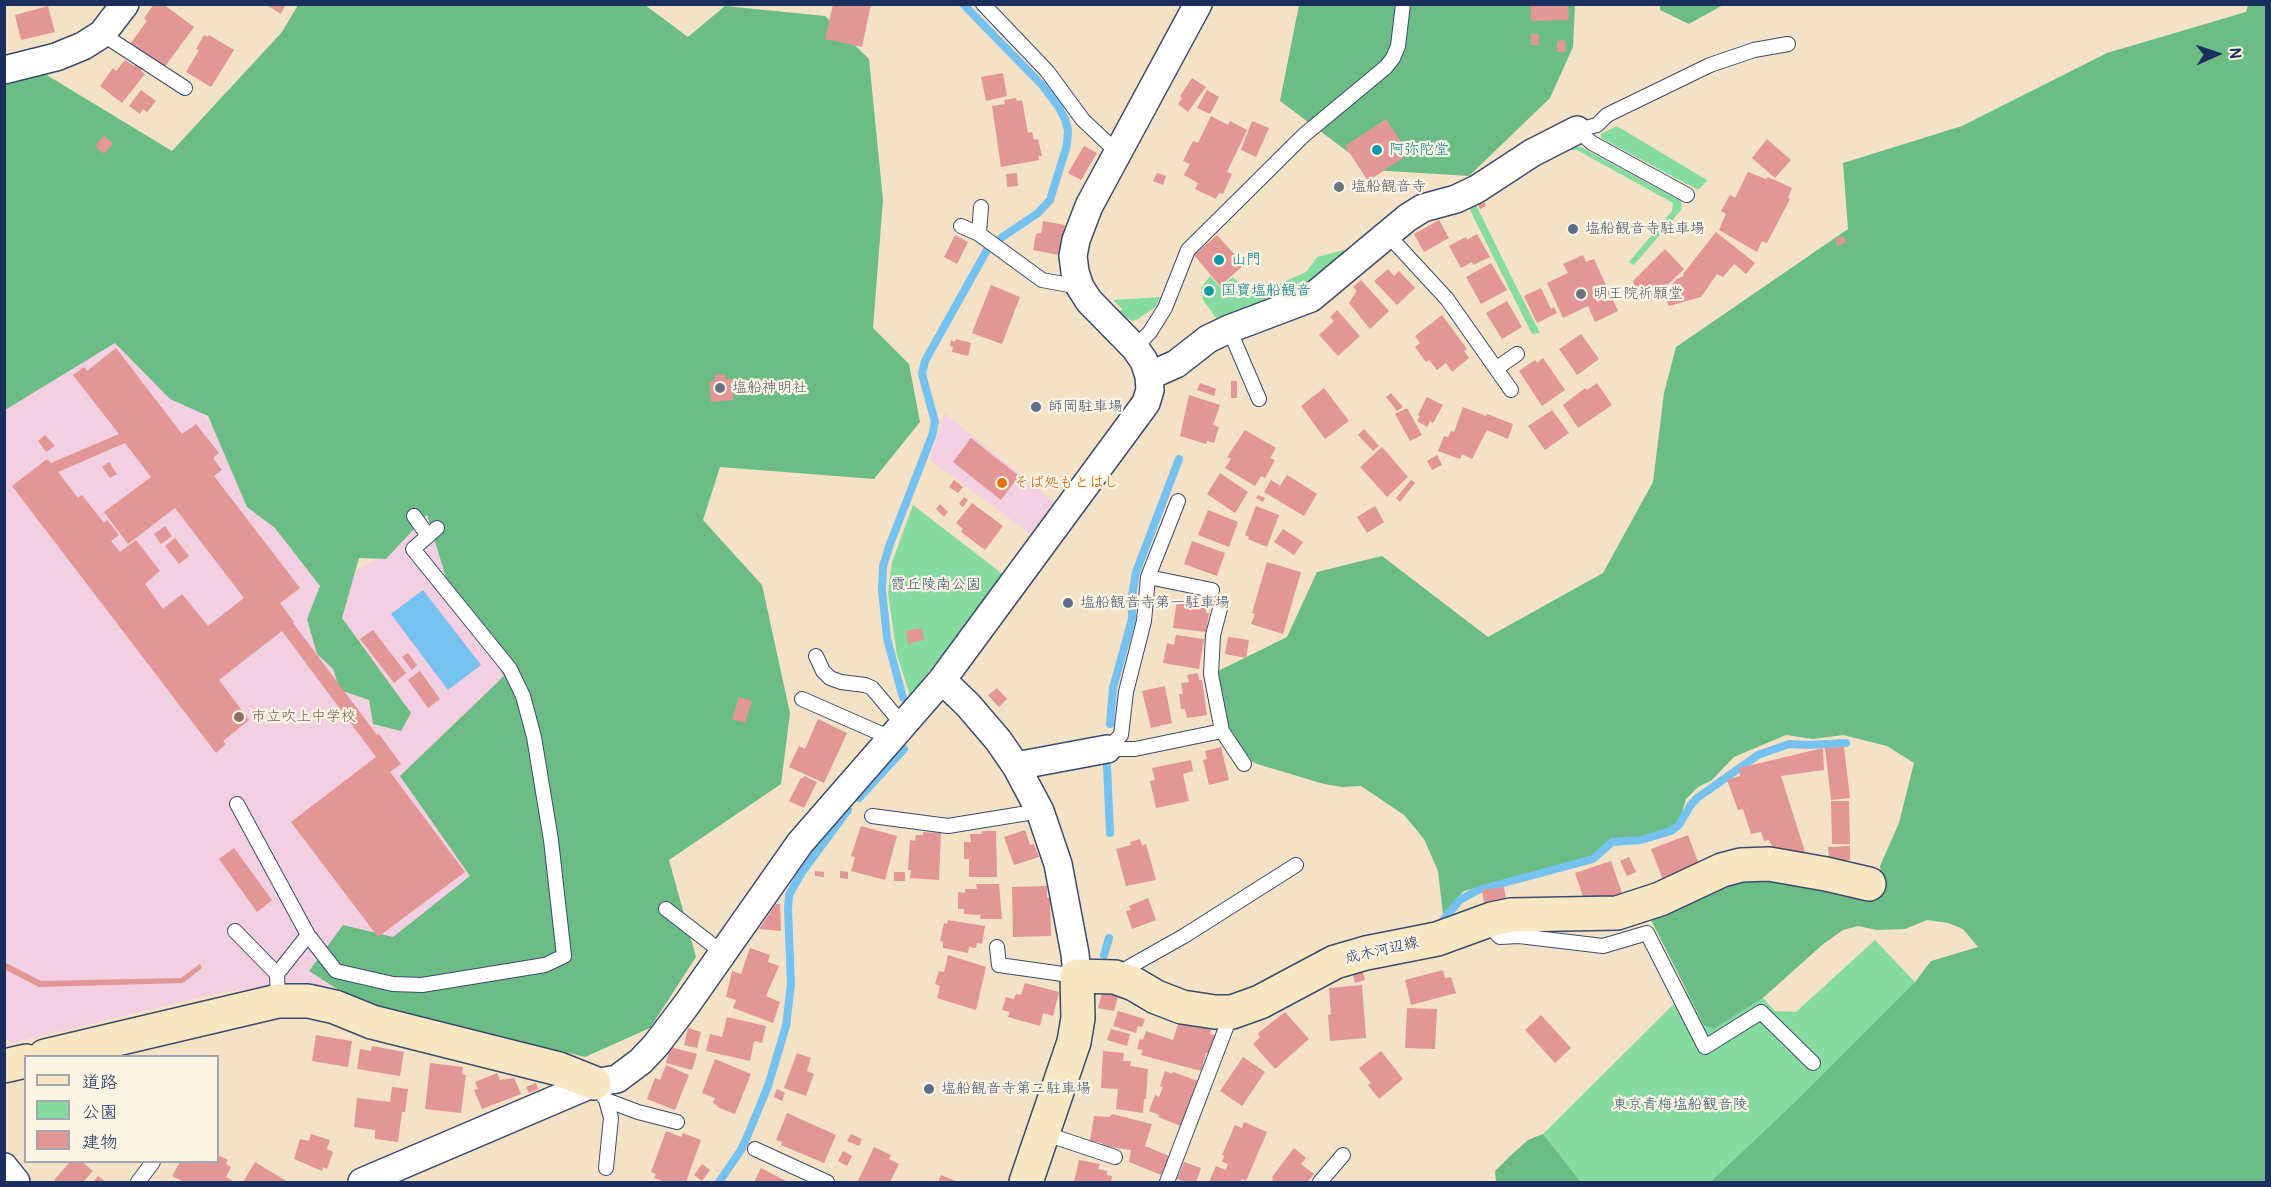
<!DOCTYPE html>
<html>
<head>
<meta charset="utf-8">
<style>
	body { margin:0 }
	#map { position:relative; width:2271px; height:1187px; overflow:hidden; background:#f3e2c6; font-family:Pangolin,"Klee One",sans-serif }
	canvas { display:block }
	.frame { position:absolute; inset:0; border:6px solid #1b2f5e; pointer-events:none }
	.legend { position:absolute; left:24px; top:1055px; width:195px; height:108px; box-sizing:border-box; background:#fcf5e5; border:2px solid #a2a6af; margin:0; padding:8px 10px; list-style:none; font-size:18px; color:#1b2f5e }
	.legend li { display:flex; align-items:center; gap:12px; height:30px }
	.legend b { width:30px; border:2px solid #a2a6af }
	.north { position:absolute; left:2187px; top:24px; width:60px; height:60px; -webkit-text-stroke:4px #fcf5e5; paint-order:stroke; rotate:87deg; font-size:16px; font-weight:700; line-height:24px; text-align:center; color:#1b2f5e }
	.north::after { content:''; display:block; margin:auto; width:21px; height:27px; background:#1b2f5e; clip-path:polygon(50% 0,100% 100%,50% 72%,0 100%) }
</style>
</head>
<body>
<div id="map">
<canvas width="2271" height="1187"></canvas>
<div class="frame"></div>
<ul class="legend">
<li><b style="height:8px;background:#f7e8c3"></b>道路</li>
<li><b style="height:16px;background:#86dca0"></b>公園</li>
<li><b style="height:16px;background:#e29695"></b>建物</li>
</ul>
<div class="north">N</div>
</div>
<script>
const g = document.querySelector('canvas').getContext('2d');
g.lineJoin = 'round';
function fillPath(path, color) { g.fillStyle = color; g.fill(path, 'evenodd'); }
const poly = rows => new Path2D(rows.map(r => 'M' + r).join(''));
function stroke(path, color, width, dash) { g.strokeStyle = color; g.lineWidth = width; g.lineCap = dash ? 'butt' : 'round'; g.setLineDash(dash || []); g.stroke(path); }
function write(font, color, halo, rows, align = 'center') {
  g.font = font + ' Pangolin,"Klee One",sans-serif'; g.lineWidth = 4.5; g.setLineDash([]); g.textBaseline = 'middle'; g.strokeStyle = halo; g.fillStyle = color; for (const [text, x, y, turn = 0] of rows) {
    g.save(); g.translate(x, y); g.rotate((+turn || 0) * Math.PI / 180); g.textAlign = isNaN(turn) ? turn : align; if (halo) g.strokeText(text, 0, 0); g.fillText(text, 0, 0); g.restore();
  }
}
fillPath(poly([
	[125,305,329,587,388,552,426,520,533,666,481,880,345,994,307,985,223,992,12,1043,5,1039,4,390],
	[944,413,1057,504,1033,536,930,460]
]), '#f2cfe1');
fillPath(poly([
	[1617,126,1707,180,1707,181,1698,190,1601,138,1601,134],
	[1572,146,1581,147,1681,201,1682,209,1634,265,1629,262,1672,211,1673,203,1577,150,1565,150],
	[1475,203,1514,282,1540,333,1532,334,1468,206],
	[1344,250,1348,251,1317,281,1219,322,1203,300,1201,288,1210,276,1220,287,1233,277,1244,289,1261,292,1306,272,1317,257],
	[1161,297,1155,307,1138,319,1132,321,1118,313,1122,309,1113,300],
	[913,505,1004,575,910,696,897,655,888,593,892,562],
	[1875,940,1915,982,1796,1101,1710,1182,1581,1182,1543,1134,1687,991,1704,1024,1714,1029,1763,998,1775,1011,1796,1012]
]), '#86dca0');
fillPath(poly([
	[298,5,645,5,688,37,725,6,825,16,869,59,883,200,873,328,909,364,920,422,874,479,720,467,703,520,762,585,790,713,781,784,669,860,696,957,650,1028,585,1057,380,1007,345,994,309,971,343,925,393,937,470,876,400,776,504,676,447,581,427,515,386,559,359,558,342,618,411,713,401,731,373,724,369,700,340,690,333,669,317,654,307,619,320,586,275,528,247,507,208,416,170,399,115,343,5,410,5,79,40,71,172,151,282,32],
	[1299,5,1575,5,1573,47,1550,98,1469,176,1372,170,1280,101],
	[1660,5,1660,4,1723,5,1689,24,1660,10],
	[2248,5,2266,5,2266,1182,1710,1182,1796,1101,1915,982,1931,961,1978,947,1963,929,1948,923,1927,920,1905,929,1877,930,1858,926,1843,930,1822,945,1763,998,1714,1029,1704,1025,1646,910,1723,875,1883,888,1880,866,1899,823,1914,763,1887,746,1843,735,1813,739,1786,735,1734,757,1712,780,1698,787,1686,799,1679,822,1668,829,1647,836,1610,841,1592,856,1464,891,1443,914,1438,871,1424,839,1404,815,1361,786,1342,787,1324,784,1257,764,1240,754,1228,726,1218,671,1287,637,1317,572,1382,556,1488,637,1603,573,1653,482,1664,393,1676,347,1848,229,1843,163,1962,126,2107,53,2246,12],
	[1543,1134,1581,1182,1496,1182,1495,1171,1510,1156,1528,1140]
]), '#6cbc86');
fillPath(poly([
	[423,590,481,665,448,690,391,614]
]), '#75c1ef');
stroke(poly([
	[963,4,1042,85,1058,106,1065,119,1068,130,1067,145,1050,200,1038,213,1001,238],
	[903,698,887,638,882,590,883,566,890,544,932,436,935,422,922,374,925,361,987,250],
	[1110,724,1113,688,1132,619,1132,596,1136,572,1179,459],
	[1107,766,1110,833],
	[859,798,904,749],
	[1439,925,1460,900,1478,890,1593,859,1612,842,1641,840,1671,831,1679,825,1690,806,1697,798,1758,755,1789,744,1808,745,1846,743],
	[1104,955,1109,938],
	[719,1182,741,1150,747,1137,768,1086,786,1026,791,984,788,909,789,895,802,872,848,810]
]), '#75c1ef', 8);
fillPath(poly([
	[154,4,163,4,194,27,164,68,131,43,147,21,144,18],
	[265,4,286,4,281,14],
	[833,4,871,4,862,47,825,39],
	[1531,4,1568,4,1569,20,1531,21],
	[48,6,55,32,21,40,15,15],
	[1531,34,1539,34,1539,45,1531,45],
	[204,35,208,37,209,35,234,50,211,87,186,72,199,50,196,49],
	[1565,40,1566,52,1557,52,1557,41],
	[125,60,134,66,136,64,143,68,141,71,145,74,122,103,100,86,113,68,116,71],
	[1003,73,1007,96,986,101,981,77],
	[1192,78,1206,87,1188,112,1178,104,1182,99,1180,96],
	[141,90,156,101,147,112,143,109,140,114,129,106],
	[1207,90,1219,97,1210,114,1197,108],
	[1016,98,1017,101,1022,100,1028,133,1032,132,1034,140,1038,139,1042,156,1038,156,1039,160,1001,167,992,106,1005,104,1004,100],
	[1211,116,1228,125,1230,121,1247,130,1227,172,1232,174,1223,194,1219,193,1216,199,1195,189,1198,183,1184,175,1190,164,1183,161,1193,141,1198,143],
	[1386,119,1409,154,1368,181,1345,146],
	[1252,121,1269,128,1256,157,1241,150],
	[104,136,113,143,104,154,95,146],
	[1767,139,1791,160,1775,178,1752,158],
	[1084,146,1097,153,1081,180,1068,173],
	[1748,172,1766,179,1768,177,1792,188,1788,198,1790,199,1767,243,1762,241,1757,252,1719,230,1726,214,1721,211,1730,195,1735,198],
	[1017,173,1018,186,1007,187,1006,174],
	[1157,173,1166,176,1163,185,1153,181],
	[1483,200,1486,206,1480,209,1477,203],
	[1439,220,1449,238,1424,252,1414,234],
	[1043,221,1065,225,1059,255,1033,250,1036,234,1041,233],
	[1716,232,1755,263,1746,274,1734,264,1723,277,1717,274,1701,297,1669,306,1663,294,1677,279,1684,276,1683,274],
	[1477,234,1490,257,1473,265,1472,262,1461,268,1449,246,1466,237,1467,240],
	[955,235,968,242,957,264,944,257],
	[1217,235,1244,265,1220,286,1194,255],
	[1843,236,1846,242,1837,246,1835,239],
	[1665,249,1684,269,1651,301,1646,296,1641,300,1629,288,1634,283,1633,281],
	[1583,255,1586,262,1594,259,1618,311,1595,322,1588,306,1563,318,1547,283,1568,273,1563,264],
	[1491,263,1507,290,1481,304,1466,277],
	[1388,269,1394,276,1399,271,1415,288,1397,305,1374,281],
	[1361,280,1389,311,1370,329,1349,303,1357,291,1353,287],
	[991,285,1020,297,1002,344,972,333],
	[1541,288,1551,309,1554,307,1557,313,1537,323,1524,296],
	[1507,301,1522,327,1502,339,1486,313],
	[1337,310,1360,336,1338,356,1319,335,1334,321,1330,317],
	[1442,315,1467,349,1464,351,1469,358,1452,372,1446,363,1437,370,1429,360,1426,362,1415,347,1420,343,1415,336],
	[1581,334,1599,359,1577,375,1559,349],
	[956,339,971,343,968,356,952,352,953,347,950,346,951,340,955,342],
	[116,348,182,434,196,424,219,453,213,458,222,470,214,476,300,588,280,603,294,622,293,623,377,735,379,734,401,764,390,772,465,872,378,937,291,822,376,757,282,631,219,680,249,720,223,741,226,744,216,753,12,486,47,459,51,463,119,434,73,375,84,367,87,371],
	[125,443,151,477,104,512,128,544,175,508,244,598,208,626,182,594,163,609,145,584,160,571,136,540,120,552,111,541,119,535,107,520,104,523,82,495,78,498,58,472],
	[1543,358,1565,390,1542,406,1519,371,1535,360,1537,363],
	[725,374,726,379,732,379,734,400,711,402,709,381,715,381,714,375],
	[761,379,763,390,752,391,751,381],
	[1231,381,1237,381,1237,398,1231,398],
	[1200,383,1216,389,1214,396,1197,390],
	[1597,383,1612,405,1578,428,1563,405,1585,388,1587,390],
	[1324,388,1349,421,1325,439,1301,406],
	[1391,393,1403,407,1397,411,1386,397],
	[1189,395,1220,405,1213,425,1219,427,1214,443,1207,441,1206,444,1180,436],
	[1427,397,1443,405,1433,423,1430,421,1427,427,1417,421,1420,416,1418,415],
	[1463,407,1486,416,1487,414,1513,424,1508,439,1487,430,1472,459,1462,454,1460,459,1438,451,1444,436,1448,437,1451,431,1454,432],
	[1407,408,1422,435,1410,441,1395,414],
	[1552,410,1569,433,1545,450,1528,426],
	[1364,429,1379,446,1373,451,1358,435],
	[1245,430,1276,448,1270,458,1275,460,1265,478,1261,476,1255,486,1225,468,1231,459,1227,457],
	[45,435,55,446,46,452,38,441],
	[971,438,1019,476,1001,500,953,462],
	[1382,447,1408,477,1387,497,1360,467],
	[1437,455,1442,465,1432,470,1427,461],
	[109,462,117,474,110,478,102,467],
	[1220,473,1248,492,1235,513,1207,494],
	[1287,475,1317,494,1304,516,1264,492,1271,480,1280,486],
	[954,480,963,487,958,493,949,487],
	[1411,480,1415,483,1400,502,1396,498],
	[1258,495,1265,498,1263,502,1256,498],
	[964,497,968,500,963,507,959,504],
	[972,503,1003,526,985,550,961,532,963,529,956,523],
	[940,504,948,512,944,517,936,509],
	[1256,506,1279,515,1267,547,1248,539,1249,537,1245,535],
	[1375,506,1384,522,1367,533,1357,517],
	[1208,510,1238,522,1229,547,1198,535],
	[165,526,172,536,161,544,154,534],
	[1283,529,1303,542,1294,555,1274,542],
	[175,538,189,556,179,564,165,546],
	[1192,541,1225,553,1217,576,1184,564],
	[1267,562,1301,572,1283,634,1251,624,1255,614,1252,613],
	[1177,600,1207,606,1206,613,1209,613,1206,632,1173,628],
	[922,628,924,640,908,644,906,631],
	[373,630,406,673,394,683,360,639],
	[1176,635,1204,639,1199,669,1163,663,1167,643,1174,645],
	[1228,637,1249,640,1246,658,1225,654],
	[408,653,417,665,412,670,402,657],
	[420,671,440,699,428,708,408,680],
	[1198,673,1199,680,1202,680,1207,715,1187,718,1185,709,1181,709,1179,694,1183,694,1181,683,1189,682,1187,675],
	[1165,686,1172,723,1151,728,1142,691],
	[997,688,1007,699,999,707,988,695],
	[739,697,752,701,745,723,732,719],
	[818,719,847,733,824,783,789,767,799,746,805,749],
	[1221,747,1229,780,1209,785,1203,760,1207,759,1205,751],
	[1844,747,1850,798,1831,800,1825,748],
	[1823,748,1824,770,1781,776,1806,855,1775,852,1769,840,1764,841,1761,832,1751,834,1743,809,1738,810,1727,780,1740,776,1739,768],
	[1191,760,1193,771,1183,774,1189,801,1156,808,1150,781,1155,780,1152,768],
	[804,776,817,782,804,808,789,801,801,778,803,778],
	[1831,801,1849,801,1850,844,1832,844],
	[861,826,897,836,885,880,851,871,855,857,851,856],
	[1025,830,1030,845,1034,844,1039,857,1014,865,1004,837],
	[982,831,996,831,997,877,969,877,969,859,964,859,964,842,971,842,970,834,981,834],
	[923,832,941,833,939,880,910,878,911,870,908,870,910,840,915,841,916,835,923,835],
	[1688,835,1700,867,1664,882,1651,849],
	[1140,839,1142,846,1146,844,1156,880,1126,886,1116,849,1131,845,1130,842],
	[1850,846,1850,860,1829,860,1828,847],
	[234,848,272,900,257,912,219,859],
	[1629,857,1636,872,1627,876,1620,861],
	[1611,861,1623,896,1587,908,1575,873],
	[815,871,824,872,824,877,815,876],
	[840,871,848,872,848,879,840,878],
	[894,872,905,872,905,881,894,881],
	[976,884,999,884,1002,919,980,919,981,915,964,914,964,909,958,909,958,892,965,893,965,889,977,889],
	[1047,886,1047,898,1050,898,1051,936,1013,937,1012,887],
	[1504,887,1507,905,1485,909,1482,890],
	[1148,898,1156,920,1132,929,1126,911,1131,910,1129,906],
	[776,904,780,904,781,931,759,929],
	[948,920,985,926,982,944,977,943,976,948,969,947,968,953,943,948,943,942,940,941,944,923,947,924],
	[750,948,770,955,768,962,779,966,766,996,780,1002,773,1023,733,1008,736,1000,726,997,732,971,741,974],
	[948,955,986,967,976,1010,937,998,940,986,935,984,939,971,944,972],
	[4,962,41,981,181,978,200,964,202,968,183,983,39,987,4,969],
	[1360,964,1365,980,1355,983,1351,967],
	[1443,970,1445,978,1451,977,1456,993,1411,1005,1405,980],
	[1025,983,1059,992,1053,1016,1043,1013,1040,1026,1008,1017,1010,1012,1002,1010,1006,997,1014,999,1016,994,1021,995],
	[1362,985,1366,1038,1330,1041,1328,1015,1331,1014,1329,988],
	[1103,989,1119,993,1114,1011,1098,1008],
	[1407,1008,1437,1009,1435,1049,1405,1048],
	[1118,1011,1145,1019,1142,1027,1138,1026,1136,1033,1113,1026],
	[1285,1012,1309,1039,1275,1069,1253,1044,1260,1037,1258,1033],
	[1541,1015,1571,1048,1555,1063,1525,1030],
	[727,1017,766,1026,762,1043,754,1041,750,1061,706,1051,710,1034,722,1037],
	[1179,1021,1211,1030,1210,1034,1215,1035,1210,1053,1206,1053,1201,1071,1141,1055,1143,1050,1137,1049,1140,1039,1143,1040,1146,1031,1173,1040],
	[688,1028,701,1032,697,1048,684,1045],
	[1111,1029,1130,1034,1127,1046,1107,1040],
	[316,1035,352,1041,348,1067,312,1061],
	[372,1046,404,1052,400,1076,357,1069,360,1049,371,1051],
	[670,1047,697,1054,692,1070,666,1063],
	[1103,1051,1124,1053,1123,1061,1131,1061,1130,1066,1148,1069,1146,1099,1144,1099,1143,1113,1116,1109,1118,1089,1101,1088],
	[1381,1051,1403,1079,1379,1099,1368,1085,1371,1083,1359,1068],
	[797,1053,811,1058,807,1071,814,1074,806,1096,784,1088],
	[1243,1057,1265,1072,1242,1106,1220,1091],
	[715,1059,751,1074,735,1114,717,1107,718,1106,713,1103,715,1098,702,1093],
	[430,1063,463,1067,462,1074,466,1075,461,1113,425,1109],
	[666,1065,689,1075,675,1110,647,1099,655,1078,660,1080],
	[1165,1071,1172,1074,1173,1072,1198,1081,1181,1126,1158,1117,1159,1115,1149,1111,1155,1095,1159,1097,1163,1087,1160,1086],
	[497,1073,500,1080,514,1078,521,1094,482,1109,474,1090,478,1089,475,1082],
	[536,1083,538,1089,529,1093,526,1087],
	[392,1087,408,1089,405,1112,402,1112,398,1142,375,1139,375,1130,354,1127,357,1098,390,1102],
	[777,1089,785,1093,782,1101,774,1097],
	[787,1113,836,1135,824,1163,781,1145,782,1142,776,1140],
	[1112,1114,1152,1124,1145,1146,1169,1156,1161,1175,1129,1162,1131,1150,1104,1146,1102,1143,1090,1141,1094,1116,1110,1117],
	[1244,1122,1267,1132,1246,1181,1242,1179,1240,1182,1209,1182,1216,1166,1226,1170,1228,1164,1222,1162,1224,1156,1222,1155,1235,1125,1242,1128],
	[666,1131,681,1137,683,1133,701,1140,686,1182,666,1182,654,1178,656,1174,651,1172],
	[311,1134,330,1140,327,1149,333,1152,327,1169,323,1167,322,1171,294,1159,300,1139,309,1141],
	[851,1134,862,1139,859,1146,847,1141],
	[874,1147,891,1155,889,1159,899,1164,890,1182,858,1181],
	[1294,1148,1306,1158,1301,1164,1314,1174,1307,1182,1271,1182,1273,1179,1272,1177],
	[843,1151,852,1156,847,1166,838,1161],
	[218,1155,228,1160,226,1164,231,1167,226,1177,235,1182,184,1182,172,1176,180,1162,218,1162],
	[1079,1160,1100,1164,1098,1169,1107,1171,1107,1175,1112,1176,1111,1182,1074,1182],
	[70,1162,82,1162,93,1171,83,1182,57,1182,54,1180],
	[255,1162,288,1182,243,1182],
	[1184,1162,1201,1168,1196,1182,1187,1182,1177,1179],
	[702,1164,710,1170,702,1181,694,1175],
	[761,1168,788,1182,754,1182],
	[941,1175,958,1182,938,1182],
	[98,1176,106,1182,93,1182]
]), '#e29695');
const lane = poly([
	[983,4,1047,71,1083,120,1117,152],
	[102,34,185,88],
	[1577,130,1597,125,1607,115,1710,65,1754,50,1788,44],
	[1577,130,1592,143,1687,195],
	[981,207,979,234,1042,280,1080,287],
	[961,226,979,234],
	[1387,234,1447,299,1511,390],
	[1229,329,1259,399],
	[1135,348,1150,332,1165,308,1188,250,1304,135,1386,67,1393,58,1398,46,1403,4],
	[1497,368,1517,354],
	[414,516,428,536],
	[1148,577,1212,590],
	[1221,605,1213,635,1211,674,1222,731,1244,764],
	[816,656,823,671,830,678,841,682,865,685,872,688,903,725],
	[802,699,891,738],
	[1107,749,1121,735,1126,692,1144,621,1148,577,1178,501],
	[1107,749,1135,749,1222,731],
	[237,804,308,935,336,971,393,984,422,985,545,965,564,956,551,840,534,737,523,696,510,669,413,549,437,528],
	[872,816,948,826,1040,811],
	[666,909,723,953],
	[1485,922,1500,937,1519,936,1603,946,1647,933,1705,1047,1761,1012,1813,1063],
	[235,931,277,974,278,1001],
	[997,947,999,965,1077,976],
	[277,974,308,935],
	[1117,976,1129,967,1184,936,1296,865],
	[594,1083,606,1100,611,1118,606,1168],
	[606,1100,638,1112,677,1122],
	[1043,1133,1115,1157],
	[755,1149,827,1182],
	[138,1182,153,1162],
	[1167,1182,1232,1012],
	[1320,1182,1343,1155]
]);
const street = poly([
	[4,70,56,57,83,46,102,34,125,4],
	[1149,376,1176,364,1208,339,1229,329,1311,298,1407,218,1423,208,1456,199,1477,189,1532,153,1577,130],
	[942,680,968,705,998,740,1016,766,1040,811,1058,864,1075,954,1077,976],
	[1016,766,1107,749],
	[4,1167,16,1182],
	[362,1182,594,1083,617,1079,641,1061,656,1045,687,1004,800,843,942,680,1146,403,1150,390,1149,376,1144,361,1135,348,1089,301,1080,287,1075,272,1073,256,1076,240,1089,206,1198,4]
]);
const secondary = poly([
	[45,1056,278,1001,308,1001,335,1007,372,1022,559,1069,594,1083],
	[4,1066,26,1061],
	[1026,1182,1074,1042,1078,1018,1077,976,1115,977,1134,984,1156,997,1182,1007,1215,1012,1232,1012,1260,1002,1335,962,1366,953,1437,939,1492,919,1511,915,1617,913,1660,899,1722,870,1741,865,1769,864,1826,874,1869,884]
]);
stroke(lane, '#3b4a6e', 16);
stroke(street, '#3b4a6e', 30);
stroke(secondary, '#3b4a6e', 36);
stroke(lane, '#fff', 14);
stroke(street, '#fff', 27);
stroke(secondary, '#f7e8c3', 33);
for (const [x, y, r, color] of [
	[1377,150,6,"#0f9aa8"],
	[1339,187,6,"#6b7280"],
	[1573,229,6,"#5c6f8a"],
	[1219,260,6,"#0f9aa8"],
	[1209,291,6,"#0f9aa8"],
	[1581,294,6,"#6b7280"],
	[720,388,6,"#6b7280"],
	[1036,407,6,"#5c6f8a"],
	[1002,483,6,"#e8710a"],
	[1068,603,6,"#5c6f8a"],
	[239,717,6,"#8d6e63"],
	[929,1089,6,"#5c6f8a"]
]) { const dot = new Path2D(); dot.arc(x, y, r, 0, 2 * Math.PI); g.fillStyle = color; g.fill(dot); stroke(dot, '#fcf5e5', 2); }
write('15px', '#0d838f', '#fcf5e5', [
	["阿弥陀堂",1389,150],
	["山門",1231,260],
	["国寶塩船観音",1221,291]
], 'left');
write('15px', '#5b616d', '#fcf5e5', [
	["塩船観音寺",1351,187],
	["明王院祈願堂",1593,294],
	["塩船神明社",732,388]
], 'left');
write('15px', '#4e5e75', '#fcf5e5', [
	["塩船観音寺駐車場",1585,229],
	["師岡駐車場",1048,407],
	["塩船観音寺第一駐車場",1080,603],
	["塩船観音寺第二駐車場",941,1089]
], 'left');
write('15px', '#c56008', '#fcf5e5', [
	["そば処もとはし",1014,483]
], 'left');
write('15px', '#365a6e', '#fcf5e5', [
	["霞丘陵南公園",936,585],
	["東京青梅塩船観音陵",1680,1105]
]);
write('15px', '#785e54', '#fcf5e5', [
	["市立吹上中学校",251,717]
], 'left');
write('15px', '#1b2f5e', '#fcf5e5', [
	["成木河辺線",1382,951,-13]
]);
</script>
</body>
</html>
